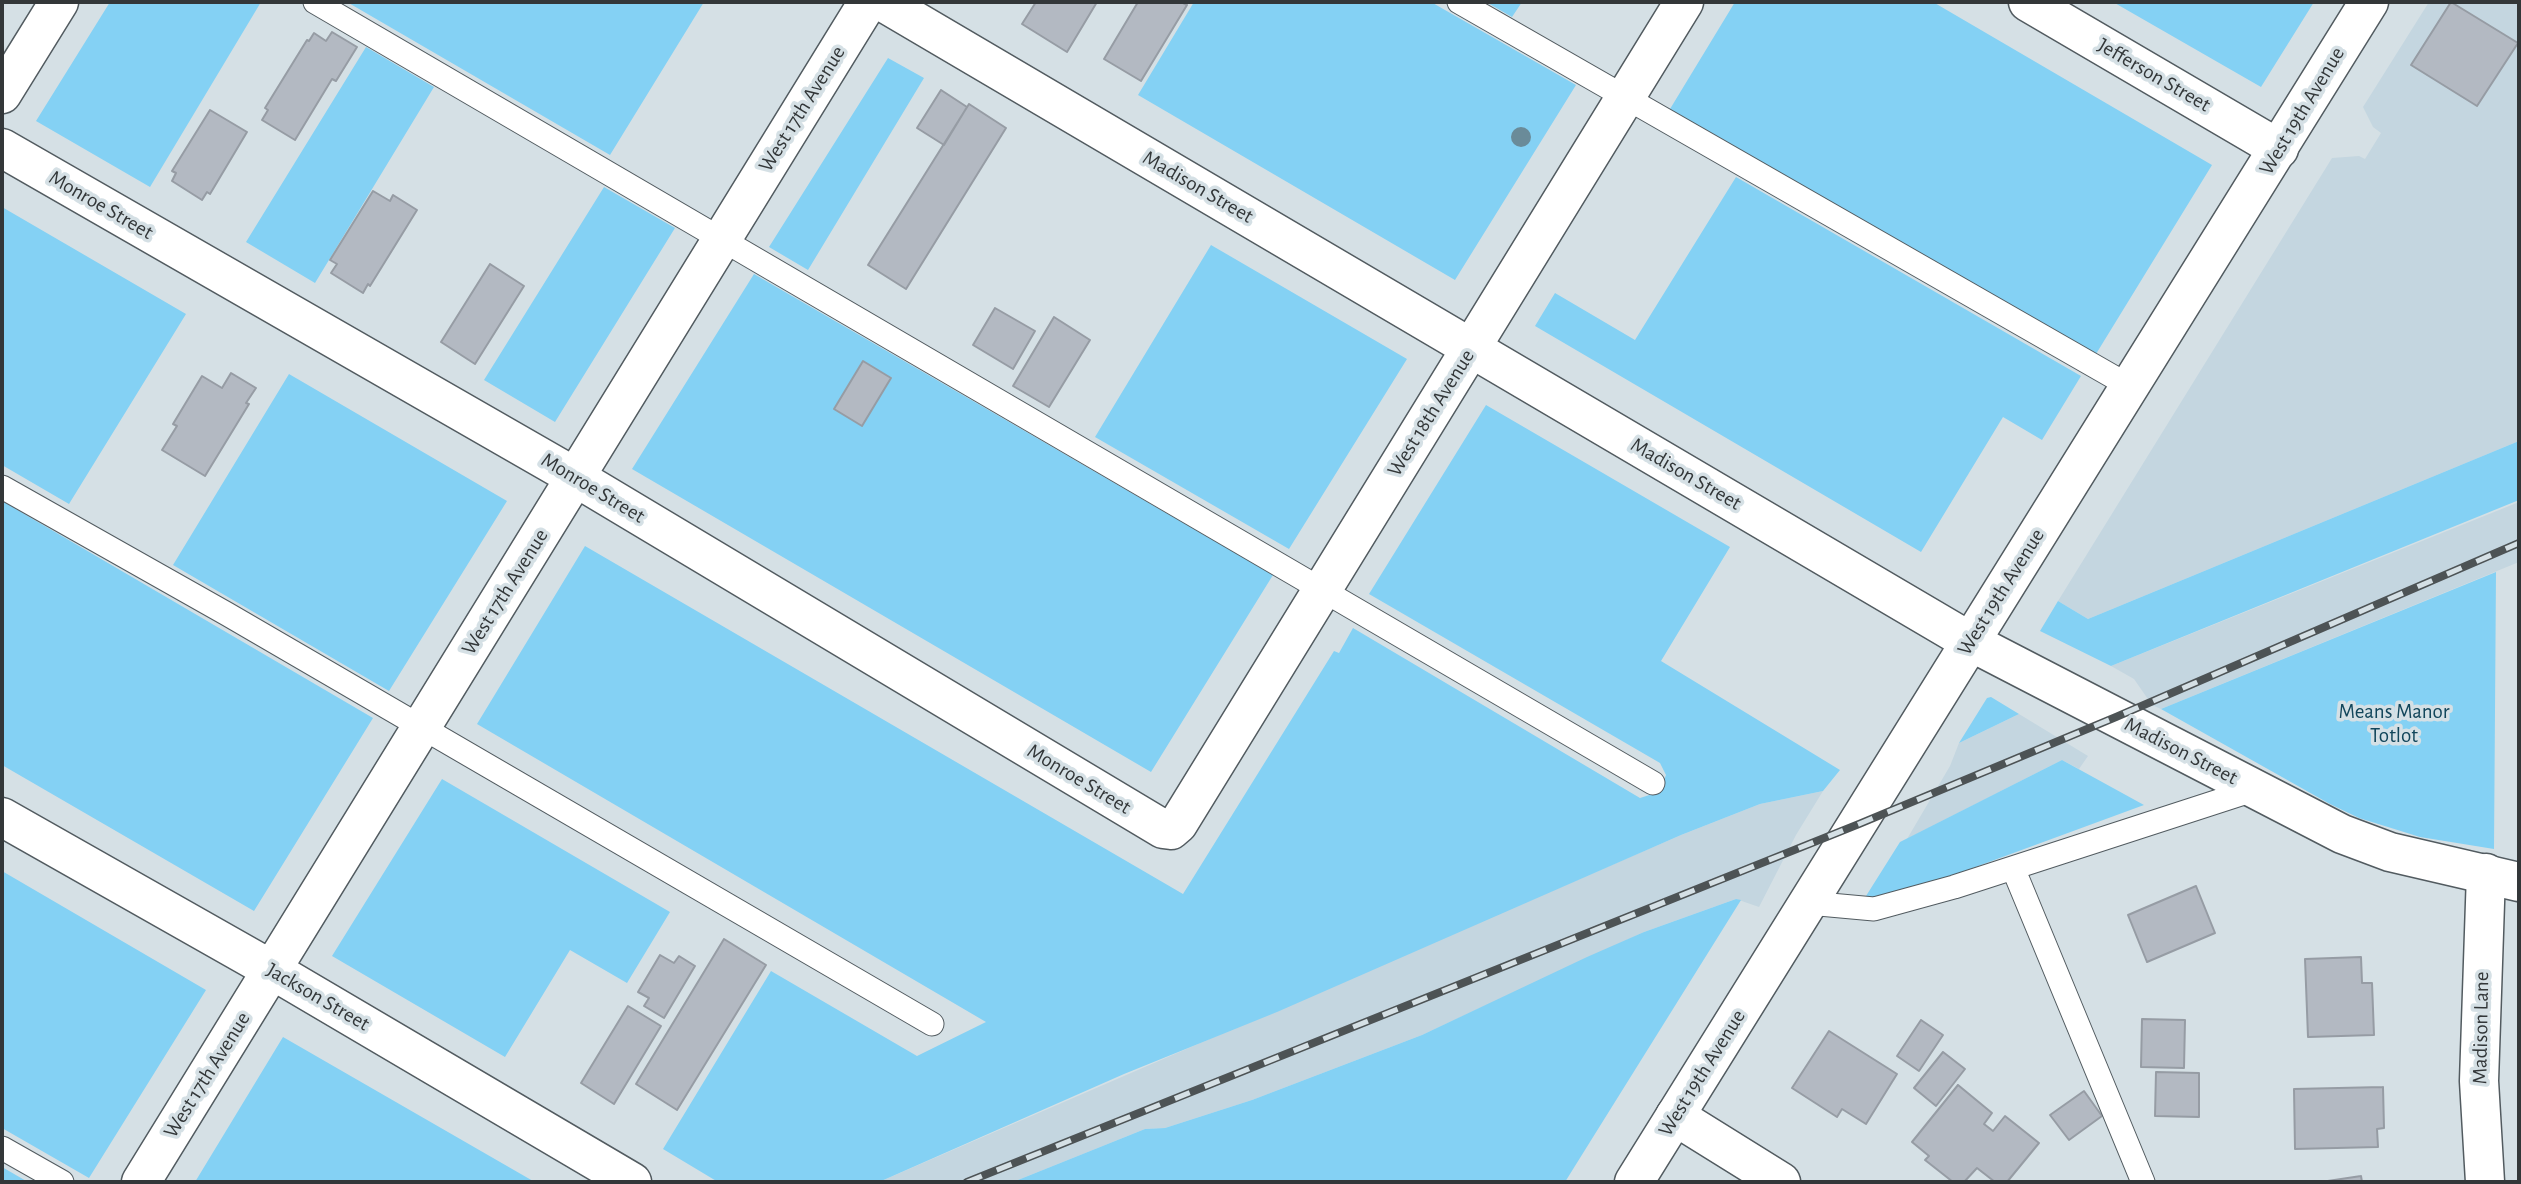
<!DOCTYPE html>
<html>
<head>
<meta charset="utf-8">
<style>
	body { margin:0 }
	#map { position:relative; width:2521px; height:1184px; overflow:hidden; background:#d5e0e5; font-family:"Alegreya Sans",sans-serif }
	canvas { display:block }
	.frame { position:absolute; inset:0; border:4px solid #333739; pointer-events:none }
</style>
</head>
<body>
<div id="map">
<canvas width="2521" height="1184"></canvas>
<div class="frame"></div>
</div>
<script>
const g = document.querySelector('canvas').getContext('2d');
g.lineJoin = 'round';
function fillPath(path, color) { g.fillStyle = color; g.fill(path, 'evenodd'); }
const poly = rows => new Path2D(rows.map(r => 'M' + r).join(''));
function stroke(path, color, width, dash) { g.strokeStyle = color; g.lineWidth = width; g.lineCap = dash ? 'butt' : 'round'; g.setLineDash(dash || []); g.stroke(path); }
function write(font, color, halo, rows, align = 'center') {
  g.font = font + ' "Alegreya Sans",sans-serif'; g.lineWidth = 7; g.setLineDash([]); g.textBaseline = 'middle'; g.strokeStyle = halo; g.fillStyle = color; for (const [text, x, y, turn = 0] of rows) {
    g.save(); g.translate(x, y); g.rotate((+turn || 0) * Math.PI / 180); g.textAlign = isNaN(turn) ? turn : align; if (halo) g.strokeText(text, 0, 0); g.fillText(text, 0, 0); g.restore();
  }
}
fillPath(poly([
	[2429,2,2519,2,2519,441,2088,619,2058,601,2332,158,2359,156,2365,159,2381,133,2373,127,2363,107],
	[2519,502,2519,562,2161,709,2152,705,2134,679,2111,666],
	[2019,714,2088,756,2079,769,2062,760,1907,839,1950,766,1959,743],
	[1823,791,1796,835,1759,907,1736,899,1644,932,1422,1035,1252,1100,1165,1128,1145,1129,1013,1182,879,1182,1681,835,1760,804]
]), '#c4d6e0');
fillPath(poly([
	[110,2,261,2,150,187,36,121],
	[347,2,704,2,610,155],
	[1194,2,1431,2,1576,85,1455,280,1138,95],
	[1486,2,1522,2,1512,17],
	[1735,2,1933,2,2212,165,2096,354,1670,109],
	[2113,2,2314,2,2261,87],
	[366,47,434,87,315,283,246,242],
	[888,58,924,78,808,270,769,247],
	[1736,177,2081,376,2042,440,2003,417,1921,552,1535,326,1555,293,1635,340],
	[604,187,675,228,555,422,484,380],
	[2,207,186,314,69,504,2,465],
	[1211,245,1407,359,1289,549,1095,437],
	[754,274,1273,575,1151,772,632,469],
	[289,374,507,501,389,691,173,565],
	[1486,405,1730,547,1661,661,1840,770,1823,791,1760,804,1681,835,1277,1012,1124,1074,879,1182,718,1182,663,1149,771,971,917,1056,986,1022,477,724,585,546,1183,894,1334,651,1339,653,1353,628,1640,798,1659,792,1666,775,1660,763,1369,594],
	[2519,441,2519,500,2111,666,2040,631,2058,601,2088,619],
	[2,501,373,718,254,911,2,765],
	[2496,572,2494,849,2420,837,2359,818,2330,804,2161,709],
	[1991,697,2019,714,1959,743,1987,698],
	[2062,760,2144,805,1891,898,1871,899,1866,896,1900,842],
	[442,779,670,912,627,983,570,950,505,1057,332,956],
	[2,871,206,990,89,1178,2,1128],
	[1736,899,1741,900,1565,1182,1013,1182,1145,1129,1165,1128,1252,1100,1422,1035,1587,957,1644,932],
	[283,1037,533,1181,537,1182,195,1182],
	[2,1167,28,1182,2,1182]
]), '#84d1f4');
const building = poly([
	[1036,2,1097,2,1067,52,1022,24,1036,2],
	[1138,2,1181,2,1187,5,1141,81,1104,59,1138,2],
	[2451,2,2518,43,2477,106,2411,65,2451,2],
	[332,32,357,47,336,81,332,79,295,140,262,120,268,110,265,108,307,40,309,41,314,33,326,41,332,32],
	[941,90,967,107,944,145,917,128,941,90],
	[969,104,1006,128,906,289,868,265,969,104],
	[210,110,247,132,210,194,207,192,202,200,172,181,176,173,172,171,210,110],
	[373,191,390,201,393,195,417,210,370,286,368,284,363,293,331,273,337,264,330,260,373,191],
	[490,264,524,286,475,364,441,342,490,264],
	[995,308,1035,331,1013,369,973,345,995,308],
	[1054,317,1090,340,1049,407,1013,386,1054,317],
	[863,361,891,378,862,426,834,409,863,361],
	[231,373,256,388,246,403,249,404,205,476,162,450,177,426,173,424,202,376,222,388,231,373],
	[2196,886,2215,933,2147,962,2128,915,2196,886],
	[724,939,766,965,677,1110,636,1084,724,939],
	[660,955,674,963,679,956,695,966,664,1018,644,1006,649,998,638,992,660,955],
	[2361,957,2362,983,2372,983,2374,1035,2308,1037,2305,959,2361,957],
	[628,1006,661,1026,614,1104,581,1083,628,1006],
	[2142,1019,2185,1020,2184,1068,2141,1067,2142,1019],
	[1921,1020,1943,1035,1919,1071,1897,1056,1921,1020],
	[1829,1031,1897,1074,1866,1124,1842,1109,1837,1117,1792,1088,1829,1031],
	[1943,1052,1965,1069,1936,1106,1914,1088,1943,1052],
	[2156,1072,2199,1073,2199,1117,2155,1116,2156,1072],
	[1958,1085,1992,1113,1984,1124,1993,1131,2005,1116,2039,1143,2007,1182,1995,1182,1977,1168,1964,1182,1953,1182,1925,1160,1929,1156,1912,1142,1958,1085],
	[2383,1087,2384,1128,2377,1129,2378,1147,2295,1149,2294,1089,2383,1087],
	[2084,1091,2102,1116,2069,1140,2050,1115,2084,1091],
	[2361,1176,2362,1182,2321,1182,2361,1176]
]);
fillPath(building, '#b3b9c2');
stroke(building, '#969ca4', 2);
const service = poly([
	[315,2,1653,783],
	[1459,2,2131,387],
	[2,487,227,614,932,1024],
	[2013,868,2143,1182],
	[1808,903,1874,909,1954,887,2256,789],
	[2,1148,62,1182]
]);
const minor = poly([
	[2028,2,2279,149],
	[2,94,59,2],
	[2,148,575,477,1163,829,1171,830,1178,824,1684,2],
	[2,817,272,970,632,1182],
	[1675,1116,1781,1182],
	[141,1182,868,2],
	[2485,1182,2479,1081,2486,873]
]);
const tertiary = poly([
	[883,2,1969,641,2342,834,2390,852,2519,882],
	[1634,1182,2369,2]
]);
stroke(service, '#525b60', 25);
stroke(minor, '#525b60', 41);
stroke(tertiary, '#525b60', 41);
stroke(service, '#fff', 23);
stroke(minor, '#fff', 38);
stroke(tertiary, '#fff', 38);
const rail = poly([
	[967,1182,1859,824,2116,717,2519,543]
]);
stroke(rail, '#4d5355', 8);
stroke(rail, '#d5e0e5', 5, [16]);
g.fillStyle = '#6a8b99';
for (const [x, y] of [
	[1521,137]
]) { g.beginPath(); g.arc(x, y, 10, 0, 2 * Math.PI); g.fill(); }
write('21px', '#333739', '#d5e0e5', [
	["Jefferson Street",2154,75,30],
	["West 17th Avenue",802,109,-58],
	["West 19th Avenue",2302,111,-59],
	["Madison Street",1198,187,30],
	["Monroe Street",101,205,30],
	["West 18th Avenue",1431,413,-58],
	["Madison Street",1686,474,30],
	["Monroe Street",593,488,31],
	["West 17th Avenue",505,592,-58],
	["West 19th Avenue",2001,592,-58],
	["Madison Street",2181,751,27],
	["Monroe Street",1079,779,31],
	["Jackson Street",318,997,30],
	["Madison Lane",2481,1028,-89],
	["West 19th Avenue",1702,1073,-58],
	["West 17th Avenue",207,1075,-58]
]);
write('21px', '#12465b', '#d5e0e5', [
	["Means Manor",2394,712],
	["Totlot",2394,736]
]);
</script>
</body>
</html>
